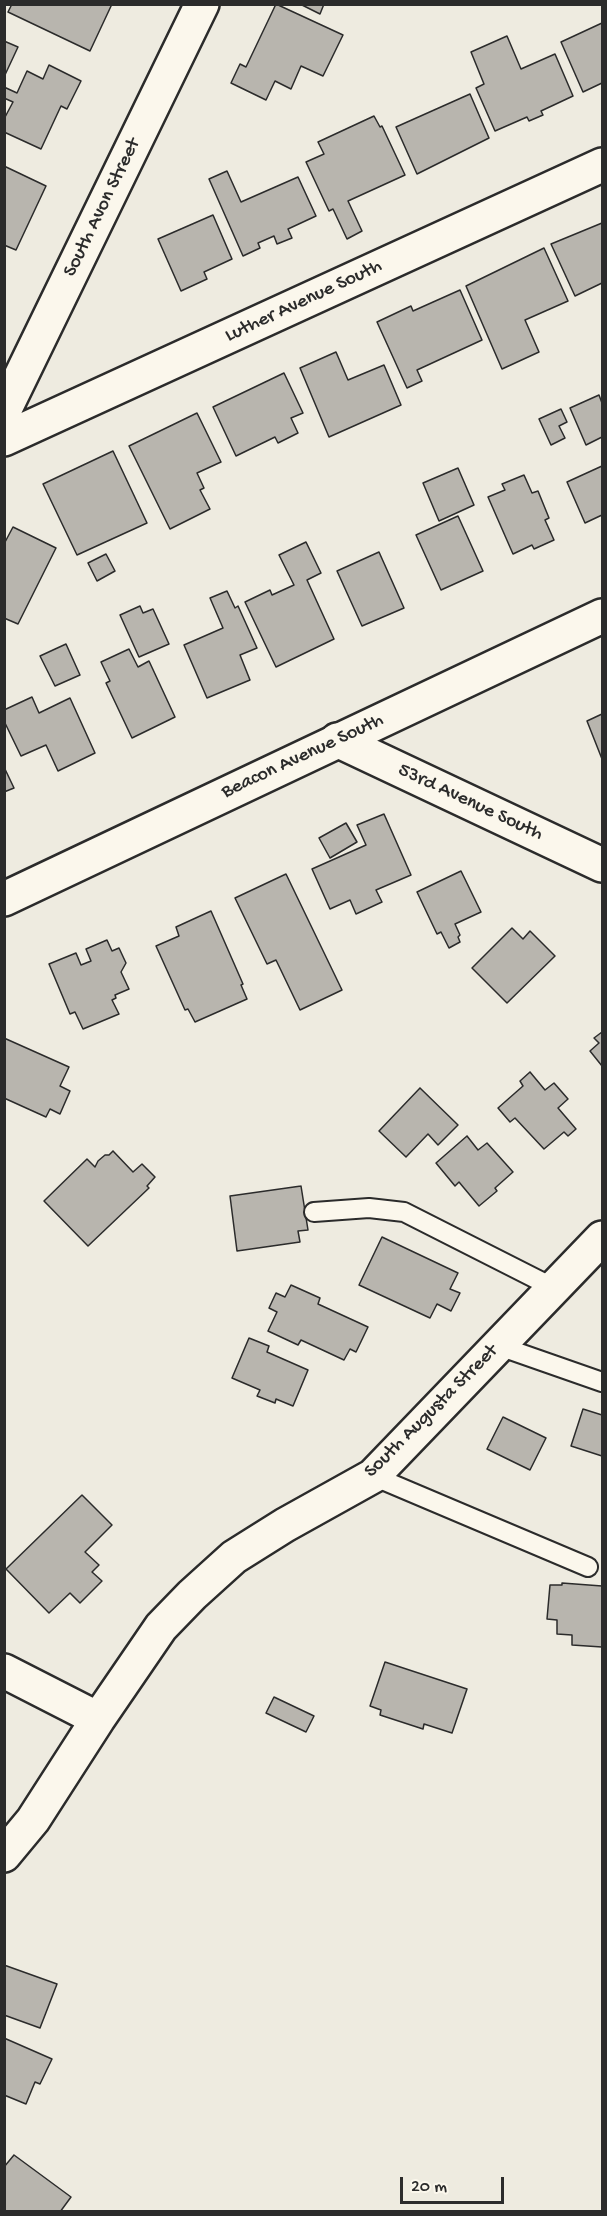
<!DOCTYPE html>
<html>
<head>
<meta charset="utf-8">
<style>
	body { margin:0 }
	#map { position:relative; width:607px; height:2216px; overflow:hidden; background:#eeebe0; font-family:"Gochi Hand",sans-serif }
	canvas { display:block }
	.frame { position:absolute; inset:0; border:6px solid #2b2b2b; pointer-events:none }
	.scale { position:absolute; left:400px; top:2177px; width:104px; height:27px; box-sizing:border-box; border:3px solid #2b2b2b; border-top:0; padding-left:8px; font-size:18px; line-height:21px; white-space:nowrap; color:#2b2b2b; -webkit-text-stroke:4px #fbf7ec; paint-order:stroke }
</style>
</head>
<body>
<div id="map">
<canvas width="607" height="2216"></canvas>
<div class="frame"></div>
<div class="scale">20 m</div>
</div>
<script>
const g = document.querySelector('canvas').getContext('2d');
g.lineJoin = 'round';
function fillPath(path, color) { g.fillStyle = color; g.fill(path, 'evenodd'); }
const poly = rows => new Path2D(rows.map(r => 'M' + r).join(''));
function stroke(path, color, width, dash) { g.strokeStyle = color; g.lineWidth = width; g.lineCap = dash ? 'butt' : 'round'; g.setLineDash(dash || []); g.stroke(path); }
function write(font, color, halo, rows, align = 'center') {
  g.font = font + ' "Gochi Hand",sans-serif'; g.lineWidth = 5; g.setLineDash([]); g.textBaseline = 'middle'; g.strokeStyle = halo; g.fillStyle = color; for (const [text, x, y, turn = 0] of rows) {
    g.save(); g.translate(x, y); g.rotate((+turn || 0) * Math.PI / 180); g.textAlign = isNaN(turn) ? turn : align; if (halo) g.strokeText(text, 0, 0); g.fillText(text, 0, 0); g.restore();
  }
}
const building = poly([
	[12,4,112,4,90,51,8,12,12,4],
	[276,4,343,35,323,76,301,66,291,89,275,81,266,100,231,83,240,64,246,67,276,4],
	[300,4,324,4,320,14,300,4],
	[602,23,602,83,583,92,561,42,602,23],
	[507,36,521,69,555,54,573,96,541,111,543,115,529,121,527,117,495,131,476,88,484,84,471,52,507,36],
	[4,41,18,47,4,77,4,41],
	[49,65,81,81,67,109,61,106,41,149,4,132,4,119,13,102,4,98,4,87,17,93,27,71,43,79,49,65],
	[470,94,489,138,417,174,396,127,470,94],
	[374,116,380,127,382,126,405,175,348,201,362,231,347,239,333,209,329,211,306,162,324,154,318,142,374,116],
	[4,166,46,186,16,250,4,245,4,166],
	[227,171,241,202,298,177,316,216,288,229,292,238,277,244,274,236,258,243,260,248,243,256,209,179,227,171],
	[213,215,232,259,204,272,207,279,181,291,158,239,213,215],
	[602,223,602,283,575,296,551,244,602,223],
	[544,248,568,301,525,320,539,352,502,369,466,286,544,248],
	[460,290,482,340,417,370,422,381,407,388,377,322,411,306,413,311,460,290],
	[336,352,348,380,384,365,401,405,329,437,300,368,336,352],
	[284,373,303,413,291,418,298,433,278,443,275,437,236,456,213,407,284,373],
	[599,395,602,403,602,437,586,445,570,408,599,395],
	[561,409,567,422,559,426,565,438,551,445,539,419,561,409],
	[197,413,221,462,197,473,204,488,200,490,210,509,170,529,129,446,197,413],
	[113,451,147,523,77,555,43,484,113,451],
	[602,466,602,515,585,523,567,482,602,466],
	[458,468,474,505,439,521,423,483,458,468],
	[524,475,532,493,538,491,549,518,545,520,554,540,534,549,532,545,513,554,488,497,505,490,502,484,524,475],
	[458,516,483,571,441,590,416,535,458,516],
	[13,527,56,548,18,624,4,618,4,544,13,527],
	[306,542,321,573,307,580,334,639,276,667,245,602,270,590,272,595,294,585,279,555,306,542],
	[379,552,404,608,362,626,337,571,379,552],
	[106,554,115,571,97,581,88,563,106,554],
	[227,591,235,608,238,606,257,648,240,655,250,680,207,698,184,645,223,628,210,598,227,591],
	[140,606,143,613,153,609,169,644,139,657,120,615,140,606],
	[66,644,80,675,55,686,40,656,66,644],
	[129,649,138,667,149,661,175,717,132,738,106,683,110,681,101,662,129,649],
	[32,697,39,713,70,698,95,753,58,771,46,745,21,756,4,721,4,710,32,697],
	[602,714,602,759,587,721,602,714],
	[4,767,14,788,4,792,4,767],
	[384,814,411,875,376,890,382,902,356,914,350,900,330,909,312,869,366,845,357,825,384,814],
	[346,823,357,842,330,858,319,838,346,823],
	[461,871,481,912,455,924,460,935,458,937,460,942,449,948,441,932,437,934,417,892,461,871],
	[286,874,342,990,300,1010,276,960,267,964,235,898,286,874],
	[211,911,243,984,241,985,247,999,195,1022,188,1009,185,1010,156,946,179,936,176,927,211,911],
	[512,928,523,939,530,931,555,956,507,1003,472,968,512,928],
	[107,940,112,951,119,948,126,963,121,972,129,989,115,995,116,998,112,1000,119,1014,83,1029,75,1012,70,1014,49,964,76,953,81,965,91,961,86,949,107,940],
	[602,1032,602,1066,590,1051,599,1043,594,1038,602,1032],
	[4,1038,69,1067,60,1086,70,1091,60,1114,50,1109,46,1117,4,1098,4,1038],
	[530,1072,545,1090,554,1083,568,1099,558,1108,576,1129,568,1136,564,1132,544,1149,515,1118,510,1122,498,1108,523,1086,520,1081,530,1072],
	[420,1088,458,1125,438,1145,428,1134,406,1157,379,1131,420,1088],
	[467,1136,478,1150,487,1143,513,1172,495,1188,497,1191,479,1206,459,1182,455,1186,436,1163,467,1136],
	[113,1151,133,1172,142,1164,155,1177,147,1186,149,1188,88,1246,44,1201,87,1159,95,1167,98,1161,105,1155,109,1155,113,1151],
	[301,1186,308,1230,298,1231,300,1242,237,1251,230,1196,301,1186],
	[382,1237,458,1273,450,1289,460,1293,451,1311,437,1304,430,1318,359,1285,382,1237],
	[291,1285,320,1298,318,1304,368,1327,356,1352,350,1349,344,1360,301,1340,298,1345,268,1331,277,1312,269,1308,276,1293,285,1297,291,1285],
	[249,1338,269,1346,267,1352,308,1370,293,1406,276,1399,275,1403,257,1396,260,1390,232,1378,249,1338],
	[583,1409,602,1415,602,1456,571,1446,583,1409],
	[503,1417,546,1438,530,1470,487,1449,503,1417],
	[82,1495,112,1525,85,1552,99,1565,92,1572,102,1581,80,1603,70,1593,49,1613,6,1569,82,1495],
	[562,1583,602,1586,602,1647,572,1645,572,1635,557,1634,557,1620,547,1619,550,1585,562,1585,562,1583],
	[385,1662,467,1689,452,1733,424,1724,423,1729,380,1715,381,1710,370,1706,385,1662],
	[274,1697,314,1716,306,1732,266,1713,274,1697],
	[4,1965,57,1984,40,2028,4,2015,4,1965],
	[4,2038,52,2059,40,2084,35,2082,26,2104,4,2095,4,2038],
	[14,2155,71,2197,60,2212,4,2211,4,2167,14,2155]
]);
fillPath(building, '#b8b5ae');
stroke(building, '#2b2b2b', 1.5);
const service = poly([
	[314,1212,369,1208,404,1212,554,1288],
	[499,1346,602,1382],
	[373,1476,588,1567]
]);
const minor = poly([
	[4,411,202,4],
	[4,439,602,165],
	[337,740,602,865],
	[4,1671,98,1719],
	[4,1855,33,1820,98,1719,161,1627,192,1595,234,1557,285,1525,373,1476,602,1238]
]);
const tertiary = poly([
	[4,899,602,616]
]);
stroke(service, '#2b2b2b', 22);
stroke(minor, '#2b2b2b', 38);
stroke(tertiary, '#2b2b2b', 38);
stroke(service, '#fbf7ec', 18);
stroke(minor, '#fbf7ec', 33);
stroke(tertiary, '#fbf7ec', 33);
write('20px', '#2b2b2b', '#fbf7ec', [
	["South Avon Street",103,208,-64],
	["Luther Avenue South",304,302,-25],
	["Beacon Avenue South",303,757,-25],
	["53rd Avenue South",470,803,25],
	["South Augusta Street",432,1412,-45]
]);
</script>
</body>
</html>
